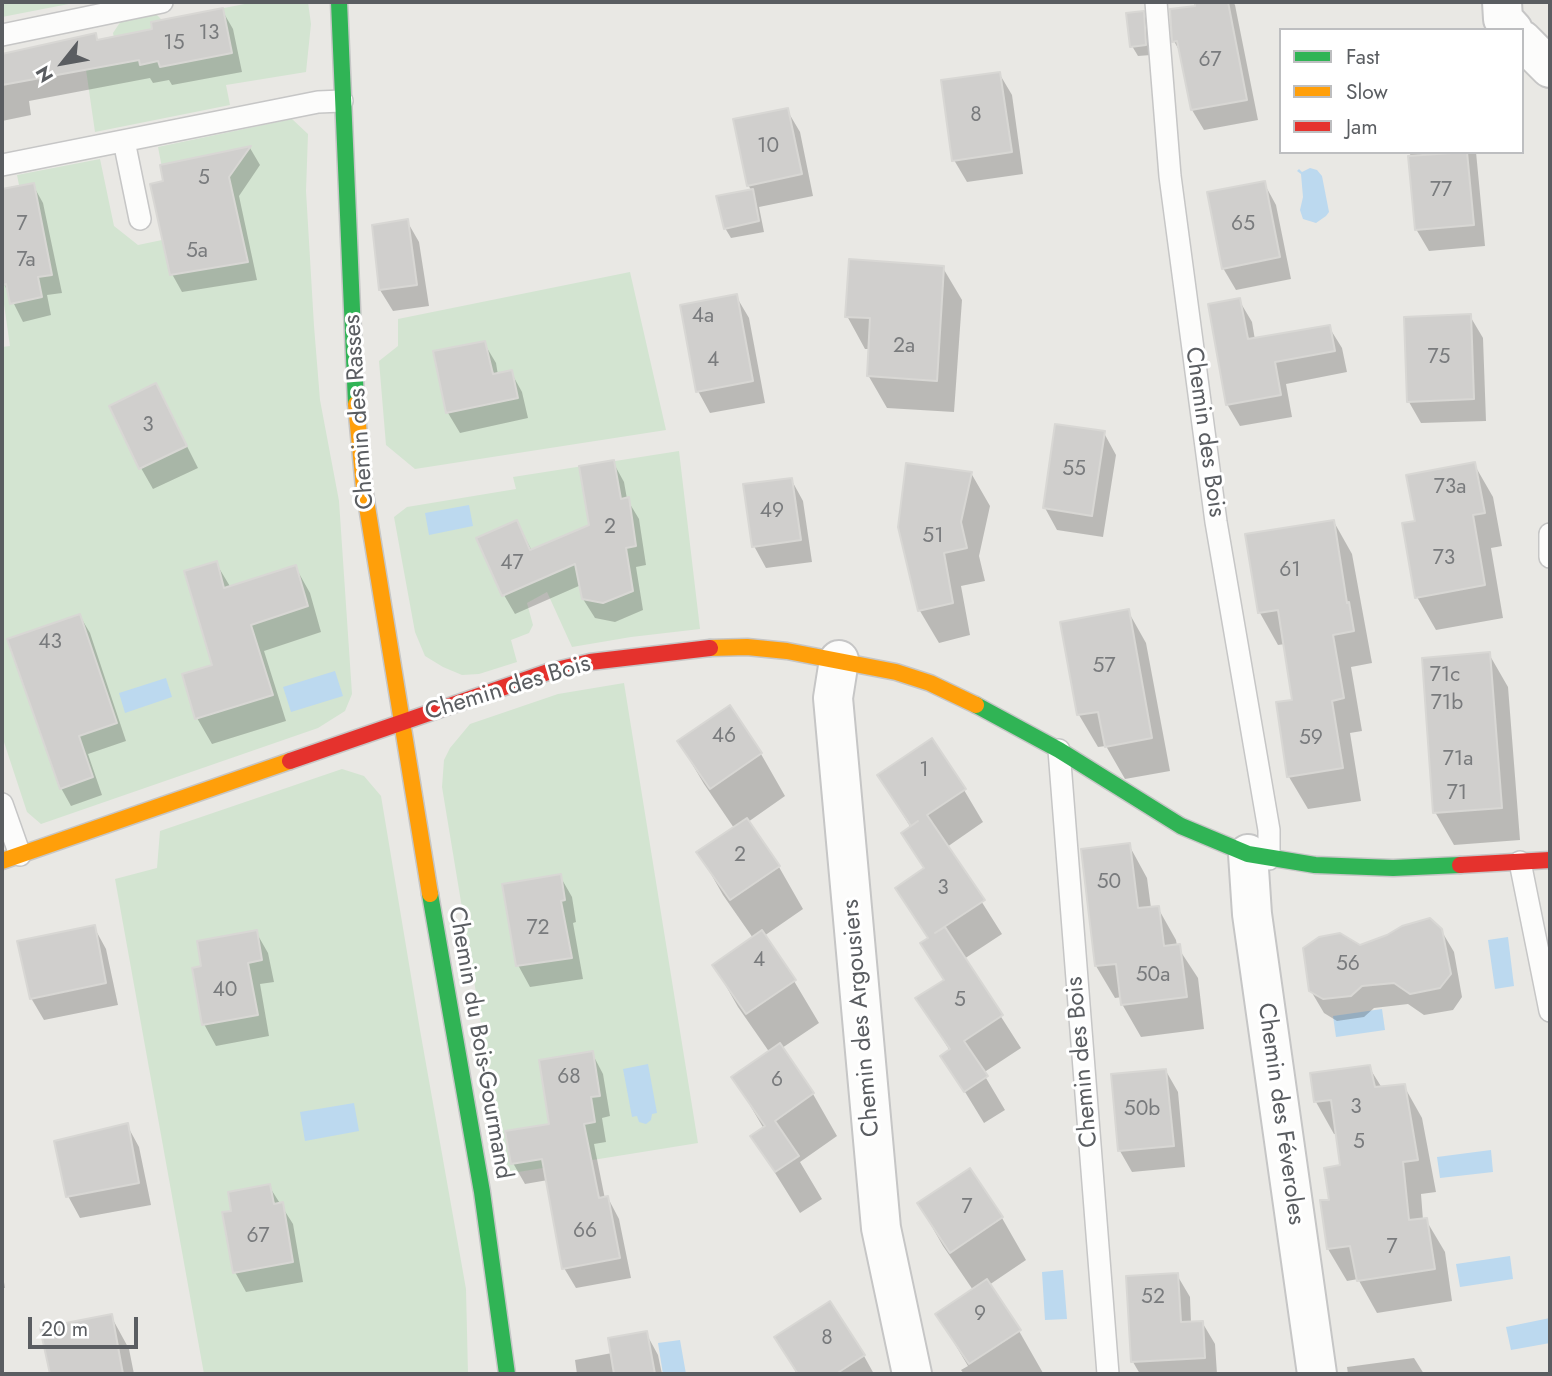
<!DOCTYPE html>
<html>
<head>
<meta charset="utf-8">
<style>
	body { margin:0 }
	#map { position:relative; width:1552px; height:1376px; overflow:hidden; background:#e9e8e4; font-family:Jost,sans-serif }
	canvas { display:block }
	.frame { position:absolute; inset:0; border:4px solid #5a5d61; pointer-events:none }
	.legend { position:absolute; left:1279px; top:28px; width:245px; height:126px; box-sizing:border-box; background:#fff; border:2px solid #bdbec0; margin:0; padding:9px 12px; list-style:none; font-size:21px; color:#5a5d61 }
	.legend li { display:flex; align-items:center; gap:14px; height:35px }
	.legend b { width:35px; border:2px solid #bdbec0 }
	.north { position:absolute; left:28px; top:28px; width:70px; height:70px; -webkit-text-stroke:5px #fff; paint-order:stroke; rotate:239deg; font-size:19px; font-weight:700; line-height:28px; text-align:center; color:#5a5d61 }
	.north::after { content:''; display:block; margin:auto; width:24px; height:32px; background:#5a5d61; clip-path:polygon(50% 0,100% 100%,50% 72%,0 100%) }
	.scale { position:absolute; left:28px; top:1317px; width:110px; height:32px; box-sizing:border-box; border:4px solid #5a5d61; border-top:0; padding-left:9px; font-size:21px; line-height:24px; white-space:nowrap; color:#5a5d61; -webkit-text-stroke:5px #fff; paint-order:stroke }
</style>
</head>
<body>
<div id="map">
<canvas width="1552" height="1376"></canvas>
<div class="frame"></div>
<ul class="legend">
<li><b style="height:9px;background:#30b455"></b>Fast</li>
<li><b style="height:9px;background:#ff9f0a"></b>Slow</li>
<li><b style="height:9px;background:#e5322d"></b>Jam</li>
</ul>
<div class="north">N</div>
<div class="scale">20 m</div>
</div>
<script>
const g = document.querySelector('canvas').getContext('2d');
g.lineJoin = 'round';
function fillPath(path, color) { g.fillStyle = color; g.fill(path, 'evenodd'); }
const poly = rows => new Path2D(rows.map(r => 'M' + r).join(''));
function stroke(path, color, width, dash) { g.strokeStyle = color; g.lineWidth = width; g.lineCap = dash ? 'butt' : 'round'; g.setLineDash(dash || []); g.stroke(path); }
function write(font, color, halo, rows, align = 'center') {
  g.font = font + ' Jost,sans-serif'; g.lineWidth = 6; g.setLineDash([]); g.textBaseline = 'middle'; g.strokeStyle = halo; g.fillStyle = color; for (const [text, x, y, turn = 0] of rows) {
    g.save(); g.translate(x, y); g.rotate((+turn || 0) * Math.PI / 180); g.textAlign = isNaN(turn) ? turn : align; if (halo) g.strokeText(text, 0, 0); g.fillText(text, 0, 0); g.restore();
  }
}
fillPath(poly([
	[2,2,79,2,2,17],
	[255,2,308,2,311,24,306,72,226,85,230,105,95,132,86,70,119,64,113,33,121,21,155,13,162,20],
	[292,119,308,134,306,191,314,326,320,400,339,501,352,694,345,711,318,728,41,824,27,812,2,736,2,347,10,346,2,290,2,189,19,185,17,175,100,159,114,226,138,245,162,240,171,215,158,147],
	[630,272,666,430,415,469,386,445,379,361,398,346,398,319],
	[679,451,700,629,631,637,572,647,547,592,527,603,533,625,529,633,511,640,517,662,479,674,462,675,443,667,425,656,415,632,394,517,407,507,516,489,513,477],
	[624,683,698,1143,506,1174,442,787,444,760,450,748,470,724,558,694],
	[342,769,364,776,381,796,420,1030,466,1289,468,1374,204,1374,115,879,157,868,160,831]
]), '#d3e4d1');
fillPath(poly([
	[1310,168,1317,170,1322,176,1329,212,1326,216,1316,223,1303,219,1300,210,1303,197,1301,174,1297,171,1299,169,1302,172],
	[469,505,473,526,429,535,425,513],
	[335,671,343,696,291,712,283,687],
	[166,678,172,697,125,713,119,693],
	[1508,937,1514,986,1495,989,1488,940],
	[1382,1009,1385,1030,1336,1037,1333,1016],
	[648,1064,657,1113,652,1114,651,1120,646,1124,639,1122,637,1116,632,1117,623,1069],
	[354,1103,359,1131,305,1141,300,1112],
	[1491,1150,1493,1172,1440,1178,1437,1157],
	[1510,1256,1513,1279,1460,1287,1456,1264],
	[1063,1270,1067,1319,1045,1320,1042,1272],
	[1550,1318,1550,1343,1511,1350,1506,1327],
	[680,1340,686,1374,663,1374,658,1343]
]), '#bcd9ef');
fillPath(poly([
	[1196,2,1233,2,1235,5,1258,120,1204,130,1192,110,1181,54,1174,41,1197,8],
	[222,10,233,29,242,72,172,85,169,80,153,83,150,78,29,101,31,115,2,121,2,55,95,35,98,41,155,30],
	[1143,13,1149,23,1151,55,1138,56,1132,46],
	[999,73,1012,95,1023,174,967,182,954,160],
	[787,110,800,132,813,196,759,207,764,232,731,238,725,228,752,191,748,185],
	[250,148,260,165,239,196,257,280,182,292,172,274,162,166],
	[1410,152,1476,152,1485,246,1429,251,1416,229],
	[1264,183,1276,205,1291,279,1236,290,1223,268],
	[33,185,43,203,62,293,47,295,51,315,23,322,2,280,2,191],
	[407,221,419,242,429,306,393,311,380,290],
	[943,268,962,300,954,412,887,408,868,375,870,349,865,349,847,316],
	[736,296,749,318,765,403,710,413,698,391],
	[1239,300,1252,322,1255,340,1329,327,1342,348,1347,372,1286,384,1292,417,1240,426,1227,404],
	[1470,316,1483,338,1486,421,1421,423,1409,402],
	[484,343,496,363,498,375,511,372,522,392,528,418,460,433,448,413,435,352],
	[156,385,198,468,153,489,141,468],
	[1104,433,1116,455,1103,537,1057,530,1045,508],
	[613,462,624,482,627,499,639,519,646,565,636,567,643,610,615,622,595,618,583,599,581,585,515,614,504,595,517,522,532,551,591,526],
	[1474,464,1493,497,1502,546,1491,548,1503,618,1436,630,1417,597,1417,523],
	[971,473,990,506,979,556,985,581,961,586,970,635,939,643,920,611,900,527],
	[791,479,803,501,812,562,766,568,754,546],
	[1334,522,1352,554,1372,663,1351,667,1362,731,1350,733,1361,801,1308,809,1289,777,1278,704,1294,701,1285,644,1278,645,1260,613,1247,536],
	[216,563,231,588,296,568,310,593,321,632,264,651,286,721,212,744,197,718,214,666],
	[1128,611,1146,643,1170,771,1125,779,1106,746,1098,747,1079,715,1062,623],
	[80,616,90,633,126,741,88,754,102,795,71,806,61,788],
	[1489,654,1508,687,1520,840,1454,845,1435,812],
	[729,708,761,754,785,796,748,822,779,867,803,909,764,936,794,981,819,1023,782,1048,813,1094,837,1136,800,1162,822,1199,800,1213,752,1136,764,1129,734,1078,770,1053,738,1007,714,965,753,938,723,895,699,853,734,828,704,784,679,742],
	[879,776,964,790,983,822,947,847,1002,934,964,959,1021,1048,983,1073,1005,1110,984,1123,943,1056,950,1051,918,999,944,981,922,944,929,940,897,888,925,870,903,834,911,828],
	[1129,845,1147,878,1151,908,1158,908,1176,940,1177,946,1198,978,1204,1029,1141,1037,1122,1004,1122,997,1115,998,1096,966],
	[560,876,572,897,576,922,573,923,583,979,530,987,518,965],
	[94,927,106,949,118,1005,44,1020,31,998],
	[1441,930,1454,952,1462,997,1453,1010,1424,1015,1408,1004,1374,1008,1364,1017,1337,1021,1324,1013,1311,991,1360,947],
	[256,932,268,953,274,982,260,984,269,1036,216,1046,204,1024,204,968],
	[592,1053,603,1074,610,1116,602,1118,606,1142,594,1144,605,1199,608,1198,619,1219,631,1278,576,1288,564,1268,548,1180,525,1184,513,1163,551,1126],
	[1369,1067,1382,1088,1404,1086,1422,1118,1436,1192,1421,1194,1423,1220,1426,1220,1445,1252,1452,1301,1377,1313,1358,1279,1347,1281,1328,1249,1331,1201,1342,1166,1338,1134,1334,1134,1316,1102],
	[1166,1071,1178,1092,1185,1167,1132,1172,1120,1151],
	[127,1125,139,1147,151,1205,80,1218,68,1196],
	[970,1170,1002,1218,1026,1260,989,1285,1019,1331,1043,1373,1041,1374,964,1374,961,1370,968,1366,937,1314,973,1290,943,1246,919,1204],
	[269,1186,293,1224,303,1282,246,1292,235,1272,233,1212],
	[2,1270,5,1288,2,1288],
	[1177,1275,1190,1297,1191,1323,1202,1322,1215,1344,1217,1374,1140,1374,1133,1362],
	[829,1303,864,1356,874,1374,797,1374,776,1338],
	[111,1316,129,1349,134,1374,51,1374,43,1329],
	[646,1333,658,1355,662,1374,577,1374,575,1360,612,1353],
	[1414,1358,1424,1374,1348,1374,1347,1367]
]), '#0003');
const building = poly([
	[1195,2,1228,2,1247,100,1191,110,1177,41,1172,42,1170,9,1195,6,1195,2],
	[223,8,232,53,160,67,158,61,140,65,139,60,2,85,2,54,96,33,97,40,152,29,151,22,223,8],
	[1144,11,1146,45,1130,47,1126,13,1144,11],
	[1000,72,1012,152,952,161,941,80,1000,72],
	[788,108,802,174,747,186,733,119,788,108],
	[251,146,229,177,248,262,170,275,150,184,163,181,160,165,251,146],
	[1467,152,1474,225,1415,230,1408,156,1467,152],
	[1265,181,1280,257,1222,269,1207,192,1265,181],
	[34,183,52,275,38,277,42,297,10,304,6,284,2,285,2,189,34,183],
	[753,189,759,221,724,229,716,196,753,189],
	[408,219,417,285,379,290,372,225,408,219],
	[849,259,944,266,937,381,867,376,870,318,845,317,849,259],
	[737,294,753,381,696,392,680,305,737,294],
	[1240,298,1248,339,1330,325,1335,351,1275,362,1281,395,1226,405,1208,304,1240,298],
	[1471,314,1474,399,1407,402,1404,317,1471,314],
	[485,341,493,374,512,370,518,398,446,413,433,351,485,341],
	[156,383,187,446,139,469,109,406,156,383],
	[1055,424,1105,431,1092,516,1043,508,1055,424],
	[614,460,621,499,629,497,636,546,626,548,633,591,603,603,582,599,575,564,502,596,476,538,517,520,530,550,589,525,579,466,614,460],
	[1475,462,1485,513,1473,515,1485,585,1415,598,1402,523,1415,521,1406,475,1475,462],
	[906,463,972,472,961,522,967,548,944,553,953,603,918,611,898,527,906,463],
	[792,478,801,540,752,547,743,484,792,478],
	[1334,520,1347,603,1349,602,1354,631,1333,635,1344,698,1332,701,1343,768,1287,777,1276,702,1292,700,1278,610,1258,613,1245,534,1334,520],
	[217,561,224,588,296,565,308,606,251,625,273,695,195,719,182,674,212,665,184,571,217,561],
	[1129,609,1152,738,1105,747,1098,712,1077,715,1060,622,1129,609],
	[80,614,117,723,79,736,93,777,60,789,7,639,80,614],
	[1490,652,1502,808,1433,813,1422,658,1490,652],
	[730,705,762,753,710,789,677,741,730,705],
	[932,738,966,789,927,815,985,900,935,933,945,927,1003,1015,964,1041,988,1076,964,1092,940,1056,950,1049,915,998,944,980,920,943,928,938,895,888,924,868,901,833,918,821,911,826,877,775,932,738],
	[747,818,780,866,730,900,696,852,747,818],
	[1130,843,1138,908,1159,906,1164,946,1180,944,1187,997,1121,1005,1116,964,1095,966,1081,849,1130,843],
	[561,874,565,900,561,901,572,958,516,966,502,884,561,874],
	[1430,918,1442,929,1451,974,1440,988,1410,994,1394,983,1362,986,1351,996,1323,999,1309,991,1303,948,1319,937,1340,933,1360,945,1387,935,1402,926,1430,918],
	[95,925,106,983,30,999,17,941,95,925],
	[257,930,262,960,248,963,258,1015,202,1025,192,968,201,966,197,941,257,930],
	[762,930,796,980,746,1014,712,965,762,930],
	[780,1043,814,1093,775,1121,799,1156,775,1172,750,1136,765,1126,731,1077,780,1043],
	[593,1051,600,1096,591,1097,595,1122,584,1124,599,1198,608,1196,620,1258,562,1269,542,1159,511,1164,505,1131,549,1124,539,1060,593,1051],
	[1370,1065,1375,1087,1405,1084,1418,1160,1403,1162,1409,1220,1427,1218,1435,1269,1357,1281,1350,1246,1327,1249,1320,1200,1329,1200,1324,1168,1340,1165,1331,1100,1314,1102,1310,1073,1370,1065],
	[1166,1069,1174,1146,1118,1151,1111,1074,1166,1069],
	[128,1123,139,1183,66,1197,54,1141,128,1123],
	[970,1168,1003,1217,950,1253,917,1203,970,1168],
	[270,1184,274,1204,283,1202,293,1262,233,1273,222,1212,231,1211,228,1192,270,1184],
	[1178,1273,1181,1322,1203,1321,1205,1358,1131,1362,1126,1276,1178,1273],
	[987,1279,1021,1330,969,1364,935,1314,987,1279],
	[830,1301,865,1355,836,1374,798,1374,774,1337,830,1301],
	[112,1314,123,1374,50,1374,40,1328,112,1314],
	[647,1331,655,1374,614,1374,608,1338,647,1331]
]);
fillPath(building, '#d0cfcd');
stroke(building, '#d8d7d4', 2);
const lane = poly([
	[1156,2,1170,176,1216,522,1269,830,1269,859],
	[2,35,162,2],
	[124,141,140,219],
	[2,165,318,102,342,101],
	[1550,534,1550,557],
	[1059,750,1108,1374],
	[2,804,20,855],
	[1520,862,1550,1011]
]);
const street = poly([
	[1502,2,1503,19,1513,30],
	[1522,40,1550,68],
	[839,660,833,698,881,1228,912,1374],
	[1248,854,1252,914,1317,1374]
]);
const fast = poly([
	[339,2,356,404],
	[976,705,1059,750,1181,826,1248,854,1315,865,1393,868,1460,865],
	[430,894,482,1192,507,1374]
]);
const slow = poly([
	[356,404,364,488,430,894],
	[710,648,747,647,787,651,896,672,930,683,976,705],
	[2,861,290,761]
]);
const jam = poly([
	[290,761,548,672,590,662,710,648],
	[1460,865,1550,860]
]);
stroke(lane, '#c6c6c6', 24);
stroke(street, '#c6c6c6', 42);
stroke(fast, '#c6c6c6', 19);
stroke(slow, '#c6c6c6', 19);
stroke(jam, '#c6c6c6', 19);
stroke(lane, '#fcfcfb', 21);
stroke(street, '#fcfcfb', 38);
stroke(fast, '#30b455', 16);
stroke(slow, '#ff9f0a', 16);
stroke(jam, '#e5322d', 16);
write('21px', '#797b7d', null, [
	["13",209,34],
	["15",174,44],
	["67",1210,61],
	["8",976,116],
	["10",768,147],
	["5",204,179],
	["77",1441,191],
	["7",22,225],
	["65",1243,225],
	["5a",197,252],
	["7a",26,261],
	["4a",703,317],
	["2a",904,347],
	["75",1439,358],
	["4",713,361],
	["3",148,426],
	["55",1074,470],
	["73a",1450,488],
	["49",772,512],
	["2",610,528],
	["51",933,537],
	["73",1444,559],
	["47",512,564],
	["61",1290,571],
	["43",50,643],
	["57",1104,667],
	["71c",1445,676],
	["71b",1447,704],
	["46",724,737],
	["59",1311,739],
	["71a",1458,760],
	["1",924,771],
	["71",1457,794],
	["2",740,856],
	["50",1109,883],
	["3",943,889],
	["72",538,929],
	["4",759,961],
	["56",1348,965],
	["50a",1153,976],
	["40",225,991],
	["5",960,1001],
	["68",569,1078],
	["6",777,1081],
	["3",1356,1108],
	["50b",1142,1110],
	["5",1359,1143],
	["7",967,1208],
	["66",585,1232],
	["67",258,1237],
	["7",1392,1248],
	["52",1153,1298],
	["9",980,1315],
	["8",827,1339]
]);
write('24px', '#5a5d61', '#fff', [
	["Chemin des Rasses",360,412,-94],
	["Chemin des Bois",1204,432,82],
	["Chemin des Bois",508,689,-17],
	["Chemin des Argousiers",862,1018,-95],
	["Chemin du Bois-Gourmand",479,1043,80],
	["Chemin des Bois",1083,1062,-95],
	["Chemin des Féveroles",1280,1114,82]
]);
</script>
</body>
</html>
